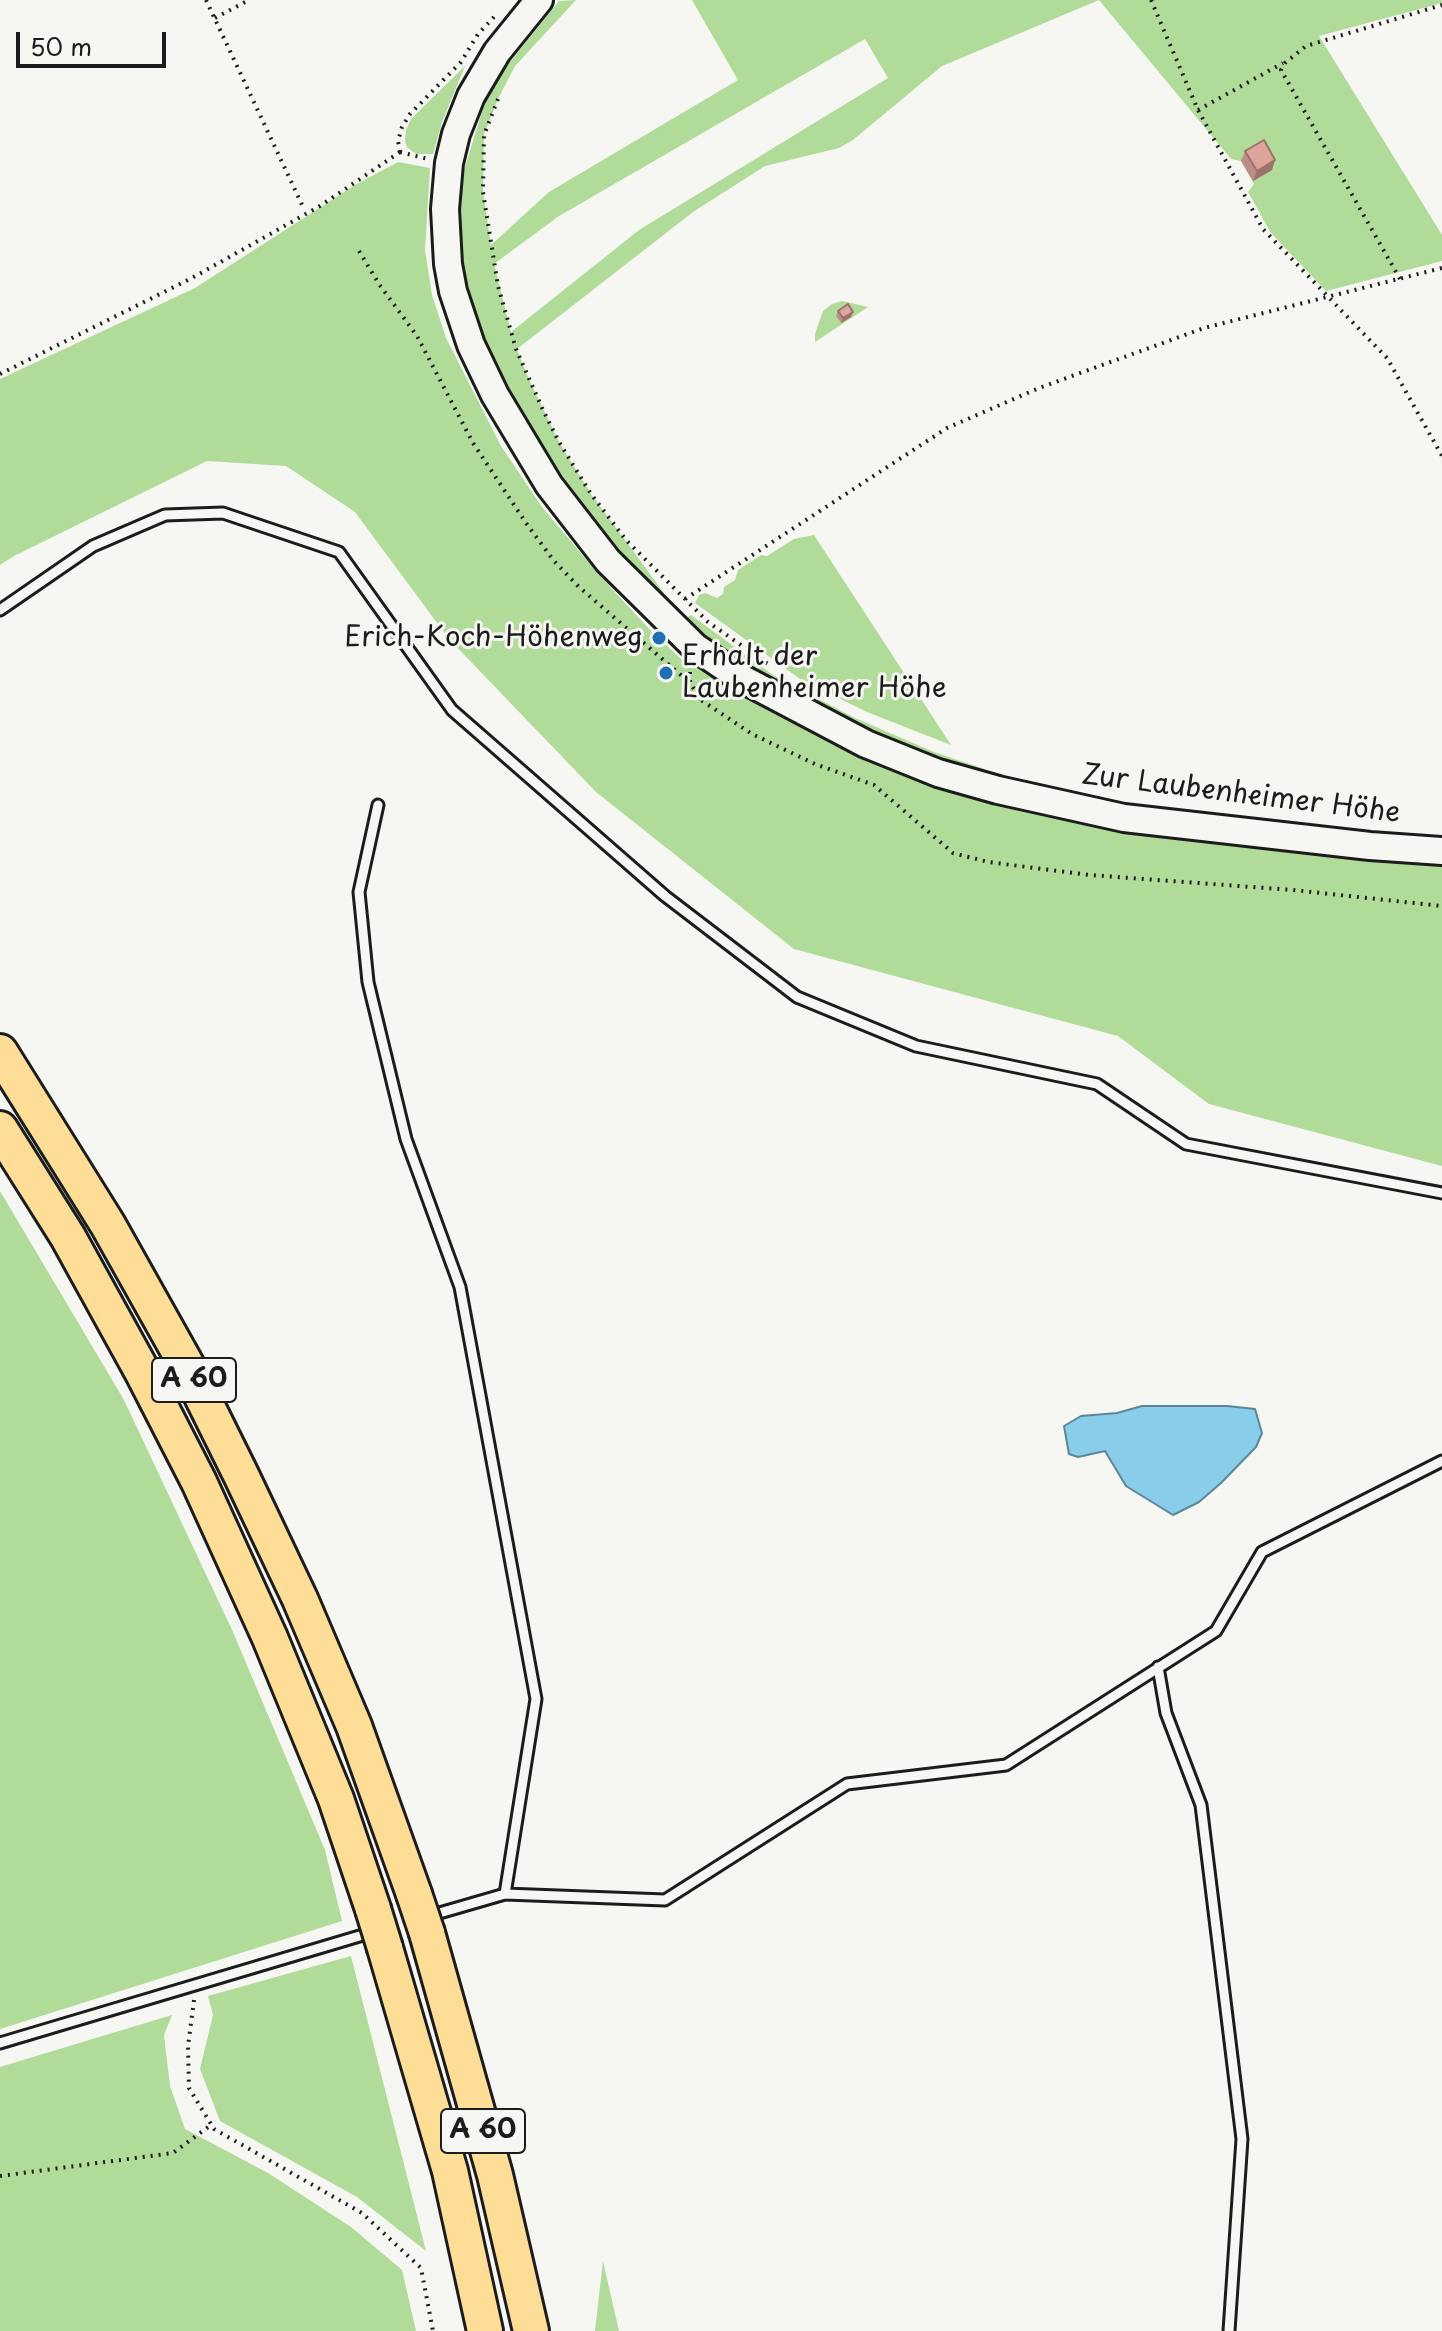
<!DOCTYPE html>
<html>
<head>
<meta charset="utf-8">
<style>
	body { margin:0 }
	#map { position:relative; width:1442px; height:2331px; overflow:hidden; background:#f6f6f2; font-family:"Playpen Sans",sans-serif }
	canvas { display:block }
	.scale { position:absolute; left:16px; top:32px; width:150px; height:36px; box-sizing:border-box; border:4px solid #1c1c1c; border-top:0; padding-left:10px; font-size:24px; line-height:28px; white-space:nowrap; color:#1c1c1c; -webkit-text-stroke:6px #f6f6f2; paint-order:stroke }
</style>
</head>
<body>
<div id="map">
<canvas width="1442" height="2331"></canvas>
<div class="scale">50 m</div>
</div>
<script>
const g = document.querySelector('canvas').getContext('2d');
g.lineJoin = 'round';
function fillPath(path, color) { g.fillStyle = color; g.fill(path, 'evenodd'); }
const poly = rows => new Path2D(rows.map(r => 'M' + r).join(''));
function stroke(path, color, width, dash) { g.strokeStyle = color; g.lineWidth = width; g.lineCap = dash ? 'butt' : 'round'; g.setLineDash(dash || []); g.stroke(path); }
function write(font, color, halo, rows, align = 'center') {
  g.font = font + ' "Playpen Sans",sans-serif'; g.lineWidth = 6; g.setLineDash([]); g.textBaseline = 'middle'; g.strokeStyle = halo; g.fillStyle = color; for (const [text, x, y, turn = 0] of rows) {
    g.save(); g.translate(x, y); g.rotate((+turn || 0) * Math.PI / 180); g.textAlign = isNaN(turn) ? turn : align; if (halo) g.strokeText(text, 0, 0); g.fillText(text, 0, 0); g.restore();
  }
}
fillPath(poly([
	[576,0,515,66,498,99,484,134,483,192,491,245,549,192,738,80,692,0,1442,0,1442,3,1319,36,1442,235,1442,261,1326,291,1271,233,1248,192,1254,184,1241,161,1231,159,1099,0,942,66,853,140,839,148,765,166,693,212,517,349,527,375,559,442,591,494,664,593,662,594,595,527,547,466,508,395,476,326,460,265,458,210,464,170,485,102,502,72,559,1],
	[865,39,888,78,639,230,511,332,494,264,559,216],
	[465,66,442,122,433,154,416,154,407,147,405,141,406,130,411,119],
	[398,162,430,168,425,250,432,295,446,338,501,446,542,507,600,576,653,633,681,659,698,664,976,796,1442,861,1442,1166,1209,1104,1118,1036,794,949,596,792,449,639,355,512,286,466,207,461,14,556,0,565,0,379,195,288,355,185],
	[842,301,868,307,815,342,815,334,823,311,832,304],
	[814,535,951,745,867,712,800,679,695,603,699,595,705,593,717,598,723,594,724,587,735,580,738,570,761,555,767,556,794,539],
	[691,615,773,675,855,718,934,752,1035,786,1098,800,1200,815,1103,806,901,750,775,689,690,627,686,618],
	[0,1191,124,1400,233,1632,325,1850,342,1921,0,2029],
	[351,1956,426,2251,357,2197,220,2121,200,2069,213,2015,208,1996],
	[172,2015,164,2035,170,2086,185,2129,268,2173,351,2227,402,2270,416,2331,0,2331,0,2067],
	[603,2261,619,2331,595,2331]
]), '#b1db98');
const water = poly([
	[1142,1406,1227,1406,1255,1409,1262,1433,1256,1447,1221,1483,1199,1502,1173,1515,1126,1486,1105,1451,1078,1457,1069,1454,1064,1426,1081,1416,1117,1413,1142,1406]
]);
fillPath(water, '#88cde9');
stroke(water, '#5d8697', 2);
const lane = poly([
	[0,610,93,546,165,515,223,513,339,552,452,710,665,896,797,997,916,1046,1097,1084,1186,1144,1442,1193],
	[378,805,359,892,368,982,406,1139,460,1287,536,1699,505,1894],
	[1158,1667,1166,1713,1201,1805,1242,2139,1229,2331],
	[429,1916,505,1894,665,1900,847,1784,1006,1765,1216,1631,1262,1552,1442,1461],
	[0,2043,373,1932]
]);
const secondary = poly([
	[539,0,497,52,471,96,456,134,449,163,445,209,448,264,453,291,471,345,495,395,549,485,608,561,695,647,739,677,866,744,938,773,998,790,1124,818,1370,846,1442,851]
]);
const highway = poly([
	[0,1052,108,1225,187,1366,241,1475,300,1599,354,1726,414,1894],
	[0,1129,68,1237,143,1373,199,1482,270,1638,336,1799,373,1909],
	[427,1933,495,2175,531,2331],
	[385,1948,450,2171,485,2331]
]);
stroke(lane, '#1c1c1c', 15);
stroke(secondary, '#1c1c1c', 32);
stroke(highway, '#1c1c1c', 40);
stroke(poly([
	[206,0,304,209],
	[1151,0,1198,110,1263,229,1387,358,1442,456],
	[215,18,249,0],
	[498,99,484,135,483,192,498,286,516,349,543,410,559,442,591,494,626,540,708,622,768,664],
	[1198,110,1283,63],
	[400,152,398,141,402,127,410,114,461,62,478,34,494,17],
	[400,152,428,159],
	[359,251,379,284,417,336,473,443,526,523,554,561,579,587,690,683],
	[1400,279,1281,70,1285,63,1306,46,1442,5],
	[0,374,192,278,320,206,400,152],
	[685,599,947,428,1039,388,1204,328,1442,268],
	[690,672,690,683,701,700,752,734,815,764,874,785,953,853,988,862,1090,875,1293,890,1442,906],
	[194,2000,188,2046,189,2088,214,2129,362,2213,421,2268,433,2331],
	[0,2176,173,2153,211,2125]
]), '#1c1c1c', 4, [2, 6]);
stroke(lane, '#f6f6f2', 9);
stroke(secondary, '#f6f6f2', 26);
stroke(highway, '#fedd96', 34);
const highwayBridge = poly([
	[414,1894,427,1933],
	[373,1909,385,1948]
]);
stroke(highwayBridge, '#1c1c1c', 40, []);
stroke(highwayBridge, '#fedd96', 34);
fillPath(poly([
	[1245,151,1272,170,1253,181,1241,161],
	[838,311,853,312,851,317,841,323,836,316]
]), '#be8d84');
fillPath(poly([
	[1275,160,1272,170,1253,181,1257,171],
	[853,312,851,317,841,323,843,318]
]), '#9b736c');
const building = poly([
	[1264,140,1275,160,1257,171,1245,151,1264,140],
	[848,304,853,312,843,318,838,311,848,304]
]);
fillPath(building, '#dda49a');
stroke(building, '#9b736c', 2);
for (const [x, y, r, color] of [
	[659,638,8,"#1f6fb2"],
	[666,673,8,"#1f6fb2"]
]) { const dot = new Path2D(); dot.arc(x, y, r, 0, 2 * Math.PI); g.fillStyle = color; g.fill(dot); stroke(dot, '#f6f6f2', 3); }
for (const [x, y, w] of [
	[194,1380,84],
	[483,2131,84]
]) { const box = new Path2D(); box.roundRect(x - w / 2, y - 22, w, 44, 6); g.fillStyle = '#f6f6f2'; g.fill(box); stroke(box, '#1c1c1c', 2); }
write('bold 26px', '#1c1c1c', null, [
	["A 60",194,1380],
	["A 60",483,2131]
]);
write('28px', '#1c1c1c', '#f6f6f2', [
	["Erich-Koch-Höhenweg",643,638],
	["Erhalt der",682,657,"left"],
	["Laubenheimer Höhe",682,689,"left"]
], 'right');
write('28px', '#1c1c1c', '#f6f6f2', [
	["Zur Laubenheimer Höhe",1241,795,7]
]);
</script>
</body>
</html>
